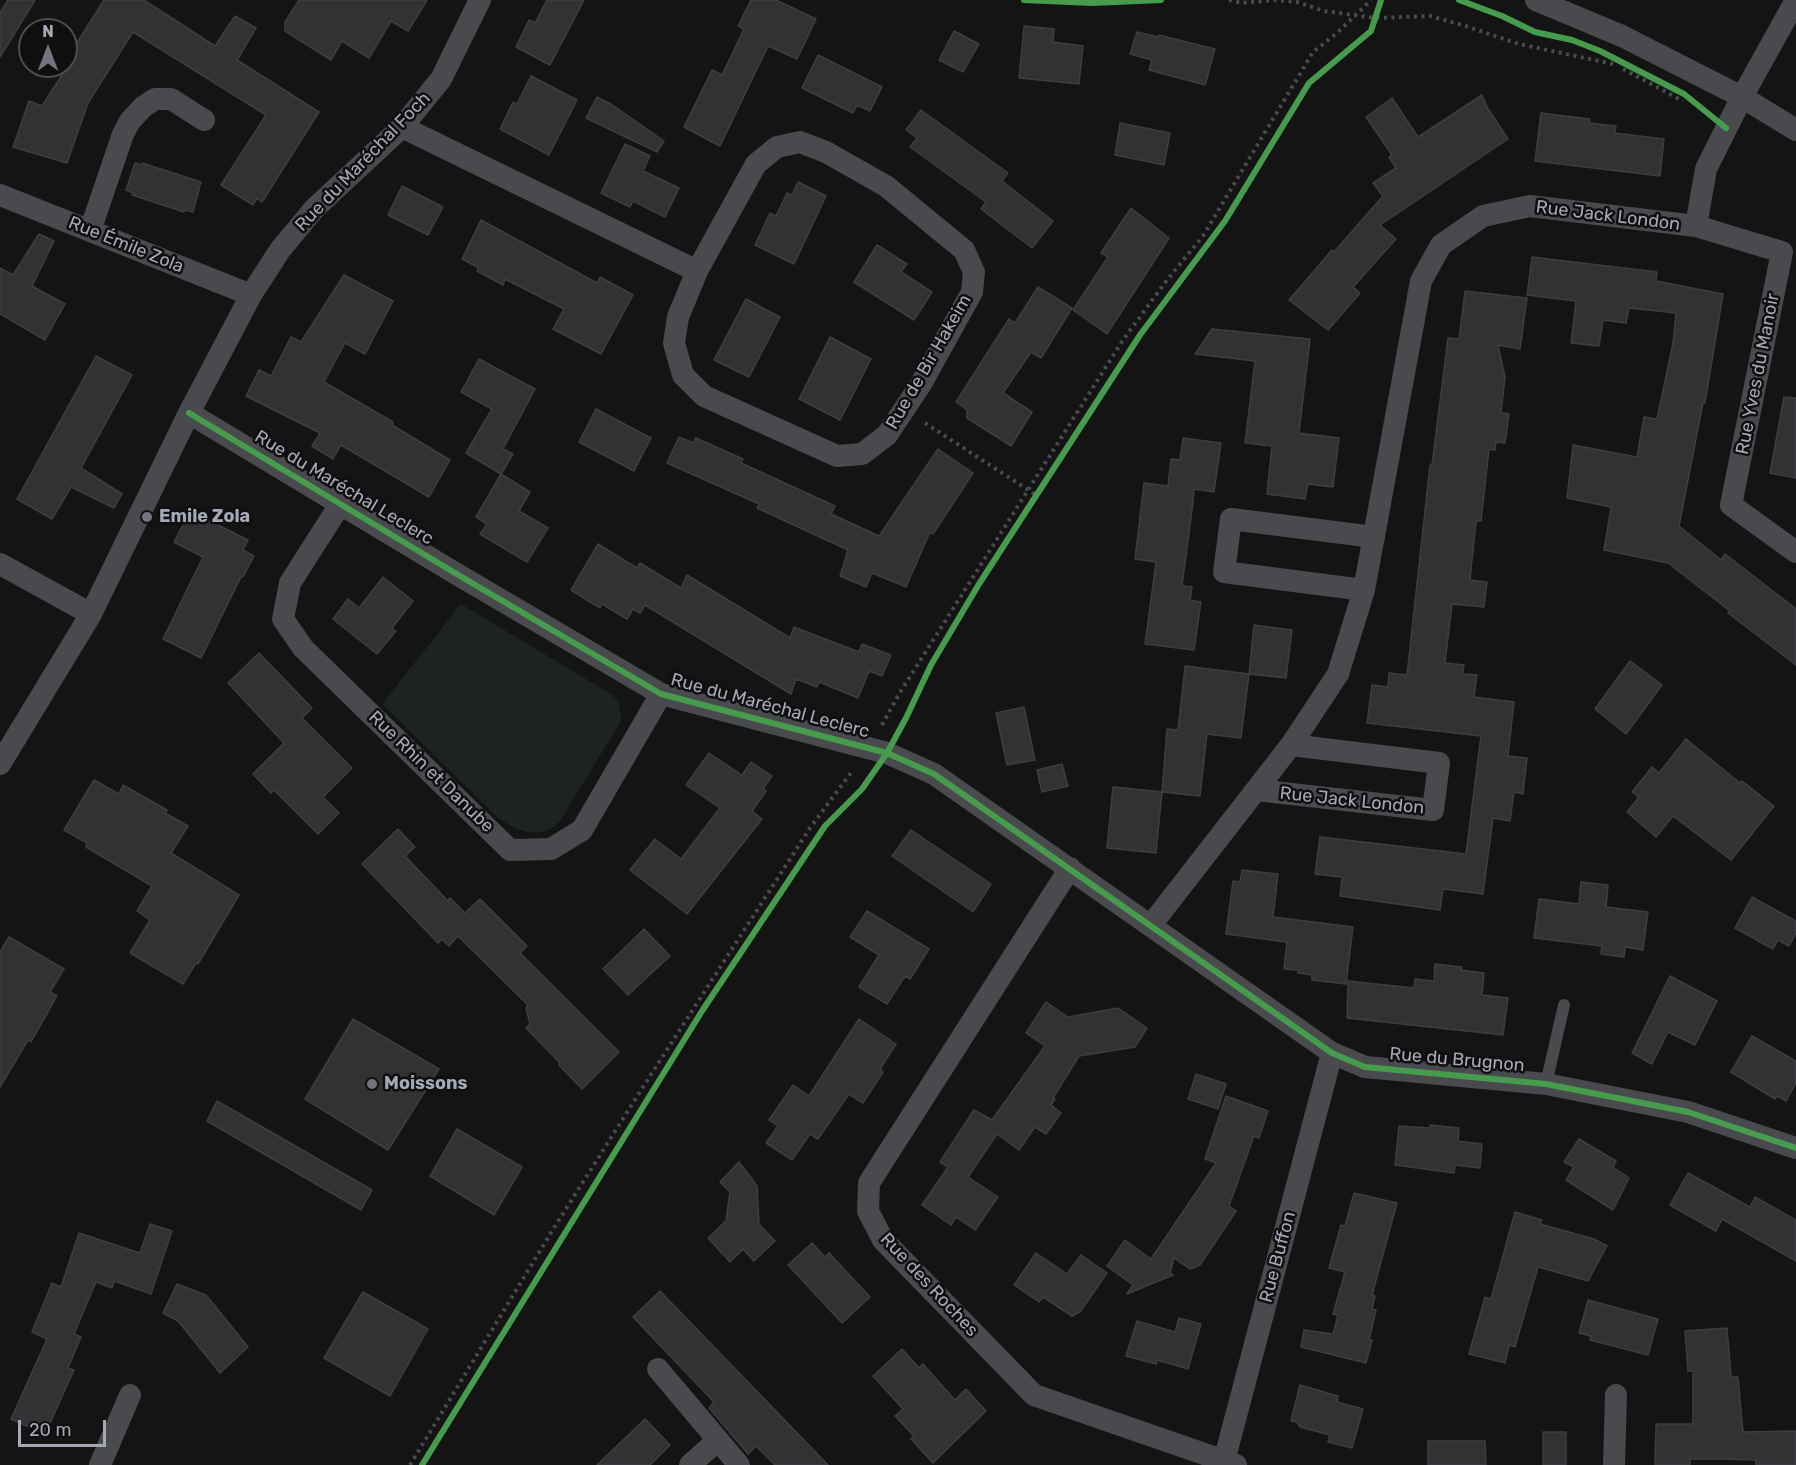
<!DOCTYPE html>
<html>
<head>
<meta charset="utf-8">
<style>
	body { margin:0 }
	#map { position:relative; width:1796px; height:1465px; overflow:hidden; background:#141414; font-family:Rubik,sans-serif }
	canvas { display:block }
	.north { position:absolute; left:18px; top:18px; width:60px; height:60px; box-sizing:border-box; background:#0f0f10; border:2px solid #4b4d52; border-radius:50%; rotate:0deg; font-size:16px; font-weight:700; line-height:24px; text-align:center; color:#a5a9b5 }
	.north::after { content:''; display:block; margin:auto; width:21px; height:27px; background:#72757d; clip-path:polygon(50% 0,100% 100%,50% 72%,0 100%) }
	.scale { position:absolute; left:18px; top:1420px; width:88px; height:27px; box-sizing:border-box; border:3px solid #a5a9b5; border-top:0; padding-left:8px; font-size:18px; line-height:21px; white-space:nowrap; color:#a5a9b5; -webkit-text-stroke:4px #0f0f10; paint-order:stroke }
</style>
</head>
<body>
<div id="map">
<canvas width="1796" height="1465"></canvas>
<div class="north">N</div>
<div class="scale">20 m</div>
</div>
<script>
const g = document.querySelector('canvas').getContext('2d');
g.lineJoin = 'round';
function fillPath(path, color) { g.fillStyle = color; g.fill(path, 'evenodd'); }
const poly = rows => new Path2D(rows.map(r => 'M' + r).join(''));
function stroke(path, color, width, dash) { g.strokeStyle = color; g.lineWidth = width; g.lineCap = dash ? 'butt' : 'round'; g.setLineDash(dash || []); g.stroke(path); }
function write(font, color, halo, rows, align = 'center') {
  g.font = font + ' Rubik,sans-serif'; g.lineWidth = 5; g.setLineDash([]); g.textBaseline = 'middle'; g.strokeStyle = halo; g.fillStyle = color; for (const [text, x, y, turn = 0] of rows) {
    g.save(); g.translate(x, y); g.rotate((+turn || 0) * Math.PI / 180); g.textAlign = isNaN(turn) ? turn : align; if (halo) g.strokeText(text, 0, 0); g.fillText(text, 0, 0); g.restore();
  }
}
fillPath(poly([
	[461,604,611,694,619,702,621,721,560,821,551,829,537,833,527,832,514,828,499,819,382,704]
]), '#1d231e');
const building = poly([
	[8,0,35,0,0,57,0,13,8,0],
	[104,0,144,0,215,46,235,16,256,28,237,60,319,112,262,202,257,198,253,205,221,185,266,115,133,32,88,103,67,163,13,147,29,101,42,106,62,75,59,72,62,66,66,66,66,60,104,0],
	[299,0,427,0,408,31,391,21,369,58,342,41,331,60,285,31,285,22,299,0],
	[547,0,584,0,550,65,516,47,529,20,535,23,547,0],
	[751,0,776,0,816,19,797,59,768,46,720,146,684,127,712,70,722,75,744,29,738,26,751,0],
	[1024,26,1054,29,1053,42,1083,46,1079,84,1019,78,1024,26],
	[954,31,979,44,963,72,939,60,954,31],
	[1137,32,1158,37,1159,35,1215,49,1205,85,1149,70,1152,60,1130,54,1137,32],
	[818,55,882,87,870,111,857,105,853,113,802,88,818,55],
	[531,76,577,100,549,155,500,129,513,102,517,104,531,76],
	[1482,95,1487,107,1508,139,1380,225,1396,239,1353,287,1360,293,1328,330,1289,300,1332,250,1334,252,1383,196,1373,183,1396,168,1389,157,1392,155,1366,117,1392,98,1418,137,1482,95],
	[597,97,611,104,664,141,657,152,586,118,597,97],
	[921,110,1008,173,1002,181,1053,221,1032,248,981,209,986,202,910,147,917,138,906,130,921,110],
	[1541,113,1590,119,1589,123,1616,126,1615,133,1664,139,1660,176,1535,161,1541,113],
	[1120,123,1170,133,1164,165,1115,155,1120,123],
	[625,144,650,156,643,171,679,188,665,217,633,201,630,207,601,193,625,144],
	[135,163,142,165,142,163,201,182,193,212,185,210,184,212,132,195,133,193,126,190,135,163],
	[798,182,826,196,794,264,755,245,770,213,776,216,787,193,792,195,798,182],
	[402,186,443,207,428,235,388,215,402,186],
	[1131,208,1169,238,1107,334,1073,310,1108,257,1101,253,1131,208],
	[481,220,597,283,600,277,633,295,601,354,553,329,564,309,505,279,503,285,477,271,479,268,462,259,481,220],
	[39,234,54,241,32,286,65,304,45,340,0,314,0,268,13,275,39,234],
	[877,245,907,264,901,272,932,292,914,320,854,282,877,245],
	[1532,257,1657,272,1656,281,1723,294,1705,403,1703,403,1679,526,1721,560,1725,554,1796,609,1796,665,1728,613,1730,611,1668,563,1604,550,1611,507,1567,498,1573,445,1637,457,1644,417,1657,419,1673,343,1676,313,1629,308,1626,323,1603,320,1599,346,1571,343,1576,301,1527,295,1532,257],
	[344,275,393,301,365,354,345,343,324,382,393,422,392,425,450,460,429,497,341,445,333,459,312,446,320,433,246,396,259,370,271,376,291,337,301,342,344,275],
	[1038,287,1072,308,1041,358,1031,352,1003,393,1032,412,1011,446,967,418,967,410,956,402,1009,319,1015,323,1038,287],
	[1465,291,1527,298,1520,349,1498,345,1505,377,1501,413,1509,414,1505,443,1496,442,1495,450,1489,449,1481,521,1476,521,1470,580,1487,582,1484,607,1452,604,1445,663,1464,665,1463,674,1477,675,1474,697,1514,702,1508,756,1527,758,1523,794,1514,792,1510,821,1493,818,1483,894,1443,889,1440,910,1340,896,1342,877,1315,874,1320,837,1466,854,1481,736,1367,723,1372,685,1388,687,1389,673,1407,675,1430,465,1432,465,1448,338,1459,339,1465,291],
	[746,299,780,317,749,377,714,360,746,299],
	[1212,329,1310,339,1299,433,1339,438,1333,487,1308,484,1305,499,1267,494,1272,446,1245,443,1255,361,1195,354,1212,329],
	[830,337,871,359,840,420,799,399,830,337],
	[96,356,132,375,81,468,122,494,114,508,71,487,52,519,17,499,96,356],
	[479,359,535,389,503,449,513,454,501,474,466,453,492,409,461,392,479,359],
	[1784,397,1796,398,1796,478,1770,473,1784,397],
	[596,409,651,438,634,471,579,442,596,409],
	[679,437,693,443,696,438,743,459,741,463,835,506,831,514,879,536,938,449,973,473,933,534,930,532,906,587,872,573,866,587,840,576,848,550,757,508,759,504,667,463,679,437],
	[1183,438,1221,443,1214,492,1194,489,1193,502,1182,586,1192,587,1190,600,1201,602,1194,650,1145,644,1156,562,1135,559,1144,483,1168,486,1171,459,1180,460,1183,438],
	[501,474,530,492,519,511,548,528,527,562,480,534,487,524,476,517,501,474],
	[190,511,248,540,243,550,254,556,243,577,241,577,201,658,163,639,203,557,174,542,190,511],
	[598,544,637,568,640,563,681,588,687,575,790,638,794,627,859,652,862,644,891,655,882,676,869,671,858,698,819,682,817,687,796,679,791,694,645,605,640,613,633,609,627,619,602,604,600,608,571,590,598,544],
	[383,577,413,601,392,628,396,631,377,654,333,619,348,599,359,608,383,577],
	[1254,625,1292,630,1286,678,1249,674,1254,625],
	[259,653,312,708,302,718,352,768,323,797,339,813,318,834,274,790,271,793,253,774,284,743,228,683,259,653],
	[1630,661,1662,685,1626,734,1595,709,1630,661],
	[1185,666,1249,674,1241,738,1207,734,1200,796,1162,792,1167,729,1178,730,1185,666],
	[1024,707,1035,760,1007,765,996,713,1024,707],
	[1686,739,1740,783,1742,781,1774,806,1731,860,1673,816,1656,837,1627,812,1639,797,1632,792,1652,767,1659,773,1686,739],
	[709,753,742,775,751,762,772,776,763,789,766,791,752,811,762,819,687,914,630,870,655,839,681,859,720,808,686,785,709,753],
	[1062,764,1068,786,1042,792,1037,770,1062,764],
	[94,780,119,794,123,785,167,810,165,813,188,826,171,853,239,895,198,964,196,963,183,984,130,953,150,920,137,911,152,886,86,847,87,843,64,830,94,780],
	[1113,787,1162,792,1156,853,1107,848,1113,787],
	[398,829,415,847,405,856,448,901,450,898,465,913,480,899,527,946,520,953,619,1052,582,1089,559,1065,560,1063,526,1028,530,1024,526,1008,528,1005,458,936,449,946,442,939,438,943,362,864,398,829],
	[911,830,991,884,973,912,892,856,911,830],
	[1242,870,1278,874,1273,917,1353,927,1346,984,1312,980,1312,975,1298,973,1298,970,1284,969,1287,942,1226,934,1233,881,1240,882,1242,870],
	[1581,882,1608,885,1606,907,1648,912,1643,950,1625,947,1624,957,1601,954,1602,946,1534,938,1539,899,1579,904,1581,882],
	[1752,897,1796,921,1796,933,1789,946,1778,940,1773,949,1735,928,1752,897],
	[867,911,929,949,910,979,905,976,887,1004,859,987,879,955,850,937,867,911],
	[644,929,670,956,628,995,603,969,644,929],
	[9,937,64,969,50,992,57,996,31,1042,28,1040,0,1087,0,952,9,937],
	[1435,964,1462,967,1461,970,1484,973,1482,995,1508,998,1503,1035,1347,1018,1348,981,1414,988,1415,979,1434,981,1435,964],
	[1670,976,1717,1001,1695,1045,1668,1032,1652,1064,1632,1053,1670,976],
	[1046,1002,1068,1017,1118,1008,1147,1028,1135,1047,1079,1056,1053,1098,1055,1099,1051,1105,1061,1113,1046,1134,1035,1127,1019,1150,997,1134,968,1177,998,1197,975,1230,956,1217,951,1225,922,1205,948,1167,940,1162,974,1110,992,1120,1045,1046,1026,1033,1046,1002],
	[353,1019,439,1069,388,1150,305,1099,353,1019],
	[859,1019,896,1044,880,1069,883,1072,863,1103,849,1094,818,1139,810,1134,792,1160,766,1143,778,1126,769,1120,793,1085,809,1096,859,1019],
	[1752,1036,1796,1061,1796,1083,1786,1101,1777,1096,1775,1099,1731,1072,1752,1036],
	[1196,1074,1226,1084,1218,1109,1188,1099,1196,1074],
	[1226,1096,1268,1111,1259,1138,1254,1136,1229,1206,1236,1211,1200,1265,1190,1269,1174,1258,1170,1273,1173,1275,1127,1294,1133,1285,1107,1266,1125,1240,1151,1259,1216,1163,1205,1159,1226,1096],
	[217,1101,372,1190,361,1210,207,1121,217,1101],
	[1430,1125,1459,1128,1458,1141,1482,1144,1480,1168,1455,1165,1454,1173,1395,1165,1399,1126,1429,1128,1430,1125],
	[457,1129,522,1167,494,1215,430,1176,457,1129],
	[1579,1139,1616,1161,1613,1167,1629,1178,1613,1210,1566,1180,1574,1167,1564,1162,1579,1139],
	[739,1162,757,1186,759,1224,775,1241,754,1261,743,1249,730,1262,708,1238,726,1221,730,1192,720,1182,739,1162],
	[1688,1173,1750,1207,1755,1197,1796,1220,1796,1261,1722,1219,1716,1231,1670,1205,1688,1173],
	[1354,1193,1397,1203,1372,1295,1375,1296,1372,1309,1376,1310,1369,1340,1372,1340,1366,1363,1301,1347,1304,1330,1333,1334,1338,1315,1333,1314,1345,1272,1329,1268,1341,1225,1345,1226,1354,1193],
	[1515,1212,1542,1220,1540,1224,1594,1239,1607,1246,1588,1281,1538,1267,1515,1347,1509,1345,1505,1363,1469,1354,1485,1297,1491,1299,1515,1212],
	[150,1224,172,1231,151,1294,114,1281,112,1288,96,1282,74,1334,81,1337,68,1368,74,1370,45,1434,11,1419,47,1339,32,1332,52,1283,61,1287,79,1233,140,1253,150,1224],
	[812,1243,825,1257,829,1253,870,1297,842,1323,788,1265,812,1243],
	[1036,1253,1067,1274,1081,1255,1107,1273,1080,1312,1072,1316,1043,1297,1039,1302,1014,1285,1036,1253],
	[177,1284,206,1295,248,1347,220,1373,178,1321,163,1313,177,1284],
	[660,1291,828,1465,775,1465,756,1446,748,1454,709,1408,714,1402,633,1317,660,1291],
	[363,1292,428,1329,390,1396,324,1358,363,1292],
	[1588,1300,1658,1319,1648,1355,1590,1340,1591,1336,1579,1333,1588,1300],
	[1179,1318,1201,1324,1188,1369,1157,1360,1156,1364,1126,1356,1137,1321,1175,1332,1179,1318],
	[1727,1328,1731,1377,1738,1377,1743,1432,1796,1431,1796,1465,1756,1465,1756,1460,1722,1459,1690,1459,1690,1465,1655,1465,1656,1424,1693,1424,1693,1371,1688,1371,1685,1331,1727,1328],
	[902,1349,919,1368,923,1364,955,1400,966,1389,986,1411,933,1463,911,1439,914,1436,895,1416,903,1409,873,1376,902,1349],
	[1300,1385,1338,1396,1337,1402,1363,1409,1352,1448,1328,1442,1330,1435,1300,1427,1297,1422,1291,1421,1300,1385],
	[645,1419,670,1445,650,1465,597,1465,645,1419],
	[1543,1432,1566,1432,1566,1465,1543,1465,1543,1432],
	[1428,1441,1485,1441,1486,1465,1428,1465,1428,1441]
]);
fillPath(building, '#323234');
stroke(building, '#3d3e40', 1.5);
stroke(poly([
	[1229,0,1242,3,1274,0,1297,2,1324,11,1375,18,1430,16,1462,25,1519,44,1613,64],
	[1623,69,1683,101],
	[925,423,1036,495],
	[882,725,899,694,1123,340,1167,280,1203,236,1313,52,1338,32,1371,0],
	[410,1465,552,1231,650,1076,810,828,853,770]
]), '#4a4b4f', 4, [3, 4.5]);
stroke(poly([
	[1546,1084,1564,1005]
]), '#494a4d', 12);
stroke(poly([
	[1536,0,1622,36,1742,97,1796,130],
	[402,127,697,271,678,317,674,343,683,375,704,396,837,456,862,454,887,435,921,384,972,292,974,272,964,250,886,186,826,152,800,142,777,147,756,164,697,271],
	[0,195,251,295],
	[1696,226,1782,252,1731,505,1796,552],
	[90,231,123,134,130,121,143,107,155,99,171,99,204,120],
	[189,413,455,573,661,694,887,753,934,774,1332,1053,1365,1067,1546,1084,1688,1112,1796,1148],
	[341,503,290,583,283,619,303,648,510,850,551,849,582,830,661,694],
	[0,564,91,614],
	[1364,590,1224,572,1231,519,1374,537],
	[0,764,91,614,189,413,251,295,280,250,314,209,402,127,441,79,480,0],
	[1256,790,1433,810,1439,763,1291,745],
	[1070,868,869,1183,868,1211,883,1240,1034,1395,1236,1465],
	[1151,925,1291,745,1338,674,1364,590,1421,281,1441,245,1483,216,1530,206,1696,226,1706,169,1742,97,1796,0],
	[658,1369,739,1465],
	[100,1465,130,1395],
	[690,1465,718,1440],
	[1223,1465,1332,1053],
	[1614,1465,1616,1395]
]), '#494a4d', 22);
stroke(poly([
	[1024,0,1092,3,1161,0],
	[1459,0,1502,16,1535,32,1572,40,1600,51,1684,94,1726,128],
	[189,413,455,573,661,694,887,753,934,774,1332,1053,1365,1067,1546,1084,1688,1112,1796,1148],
	[422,1465,702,1011,825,826,862,789,887,753,906,718,931,665,979,584,1140,335,1225,221,1309,83,1371,31,1381,0]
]), '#469c4c', 6);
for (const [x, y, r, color] of [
	[147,517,6,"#72757d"],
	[372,1084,6,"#72757d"]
]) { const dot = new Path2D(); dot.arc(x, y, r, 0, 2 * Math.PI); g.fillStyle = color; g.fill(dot); stroke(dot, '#0f0f10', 2); }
write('18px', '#a5a9b5', '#0f0f10', [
	["Rue du Maréchal Foch",363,162,-46],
	["Rue Jack London",1608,216,7],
	["Rue Émile Zola",126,245,22],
	["Rue de Bir Hakeim",929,362,-60],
	["Rue Yves du Manoir",1758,374,-79],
	["Rue du Maréchal Leclerc",344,488,31],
	["Rue du Maréchal Leclerc",770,706,15],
	["Rue Rhin et Danube",431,772,44],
	["Rue Jack London",1352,801,6],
	["Rue du Brugnon",1457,1060,5],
	["Rue Buffon",1278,1257,-75],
	["Rue des Roches",929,1285,47]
]);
write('bold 18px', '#a5a9b5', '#0f0f10', [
	["Emile Zola",159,517],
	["Moissons",384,1084]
], 'left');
</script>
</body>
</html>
